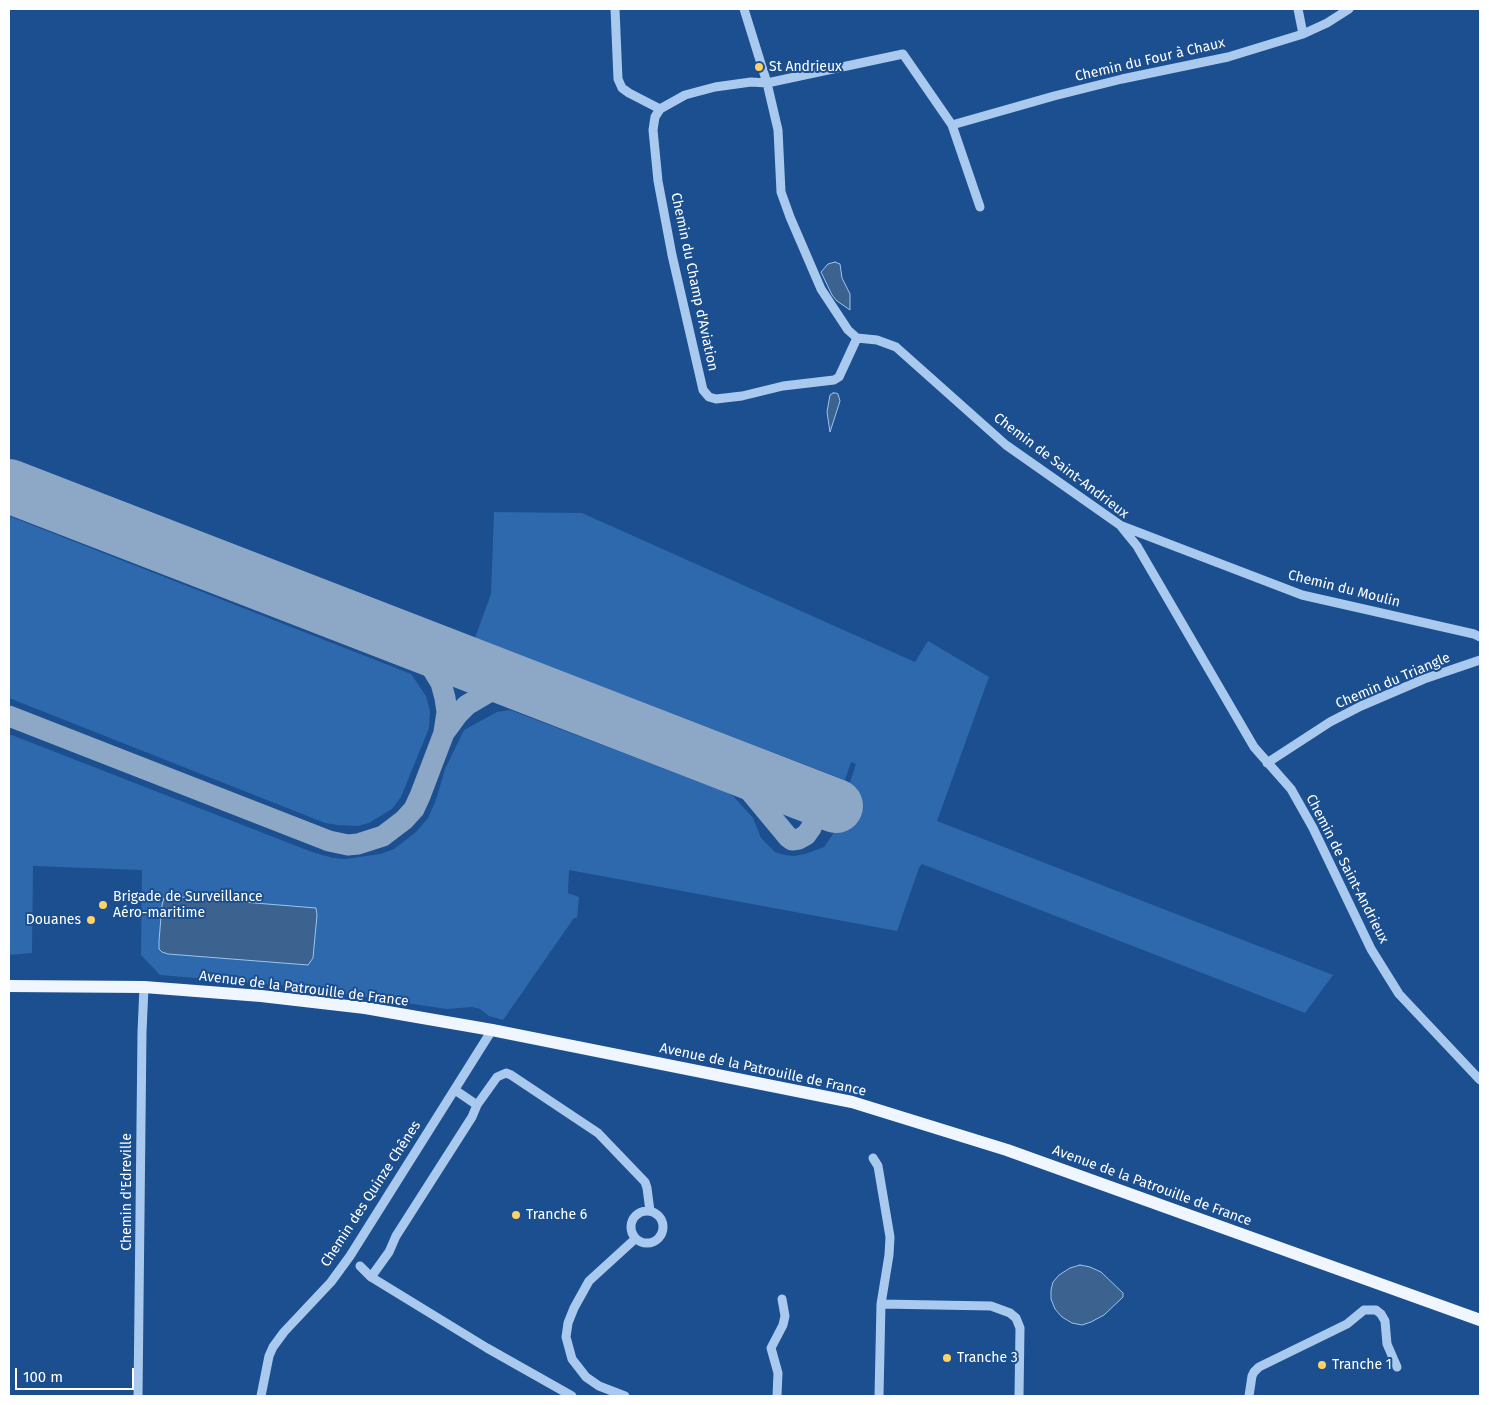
<!DOCTYPE html>
<html>
<head>
<meta charset="utf-8">
<style>
	body { margin:0 }
	#map { position:relative; width:1489px; height:1405px; overflow:hidden; background:#1b4f8f; font-family:"Fira Sans",sans-serif }
	canvas { display:block }
	.frame { position:absolute; inset:0; border:10px solid #fff; pointer-events:none }
	.scale { position:absolute; left:15px; top:1368px; width:119px; height:22px; box-sizing:border-box; border:2px solid #fff; border-top:0; padding-left:6px; font-size:15px; line-height:18px; white-space:nowrap; color:#fff; -webkit-text-stroke:4px #1b4f8f; paint-order:stroke }
</style>
</head>
<body>
<div id="map">
<canvas width="1489" height="1405"></canvas>
<div class="frame"></div>
<div class="scale">100 m</div>
</div>
<script>
const g = document.querySelector('canvas').getContext('2d');
g.lineJoin = 'round';
function fillPath(path, color) { g.fillStyle = color; g.fill(path, 'evenodd'); }
const poly = rows => new Path2D(rows.map(r => 'M' + r).join(''));
function stroke(path, color, width, dash) { g.strokeStyle = color; g.lineWidth = width; g.lineCap = dash ? 'butt' : 'round'; g.setLineDash(dash || []); g.stroke(path); }
function write(font, color, halo, rows, align = 'center') {
  g.font = font + ' "Fira Sans",sans-serif'; g.lineWidth = 4; g.setLineDash([]); g.textBaseline = 'middle'; g.strokeStyle = halo; g.fillStyle = color; for (const [text, x, y, turn = 0] of rows) {
    g.save(); g.translate(x, y); g.rotate((+turn || 0) * Math.PI / 180); g.textAlign = isNaN(turn) ? turn : align; if (halo) g.strokeText(text, 0, 0); g.fillText(text, 0, 0); g.restore();
  }
}
fillPath(poly([
	[494,512,582,513,915,662,928,641,989,677,937,821,1333,975,1305,1013,922,864,919,868,897,931,569,870,568,893,579,897,577,918,574,918,503,1020,489,1016,480,1009,472,1007,447,1009,290,986,160,975,141,955,142,870,33,866,32,953,9,955,9,734,312,852,333,858,346,859,380,854,394,849,416,832,428,818,436,800,445,769,464,730,497,712,510,710,726,792,734,797,753,818,761,838,775,852,785,855,794,856,805,854,824,847,833,834,856,764,851,762,845,780,475,638,491,594],
	[9,516,411,674,426,696,430,711,429,728,401,797,392,809,369,823,358,826,337,825,325,823,9,698]
]), '#2e69ad');
const water = poly([
	[835,262,840,264,842,278,850,294,850,310,837,301,832,295,821,272,828,264,835,262],
	[833,393,836,393,838,394,840,401,830,432,827,412,830,395,833,393],
	[169,896,316,908,317,915,313,958,308,965,168,954,162,952,159,949,159,941,162,905,164,898,169,896],
	[1080,1265,1090,1267,1101,1272,1123,1293,1123,1297,1104,1315,1091,1322,1082,1325,1072,1323,1062,1317,1055,1309,1051,1299,1051,1290,1053,1282,1059,1275,1070,1268,1080,1265]
]);
fillPath(water, '#3c6290');
stroke(water, '#9cc4f0', 1);
stroke(poly([
	[405,640,419,649,427,660,441,683,445,698,447,712,444,732],
	[9,716,329,841,348,845,358,844,383,836,404,820,414,809,420,796,444,733,458,714,467,705,489,692,502,688,514,687,534,689],
	[720,761,734,772,788,837,792,840,799,839,806,835,811,828,818,810,817,803,810,796]
]), '#8da7c7', 21);
stroke(poly([
	[9,486,836,806]
]), '#8da7c7', 54);
stroke(poly([
	[615,9,618,79,622,88,629,93,660,109],
	[744,9,767,83,778,130,781,192,790,217,821,289,848,330,857,338,877,340,896,347,1006,445,1120,525,1128,535,1137,546,1254,747,1291,789,1313,828,1371,949,1399,994,1480,1080],
	[1298,9,1303,34],
	[952,125,1054,96,1122,79,1228,57,1303,34,1327,23,1349,9],
	[857,338,839,377,834,380,783,386,742,396,716,399,709,397,703,390,672,255,658,181,653,130,655,117,660,109,685,95,715,87,751,82,767,83,903,54,952,125,980,207],
	[1122,526,1302,595,1474,634,1480,637],
	[1267,763,1330,722,1361,706,1424,679,1480,660],
	[455,1090,477,1105],
	[873,1158,878,1166,890,1237,889,1255,881,1304,879,1396],
	'631 1227a16 16 0 1 1 32 0a16 16 0 1 1-32 0Z',
	[360,1266,371,1277,487,1348,572,1396],
	[371,1277,389,1252,396,1236,472,1117,477,1105,497,1077,506,1073,511,1075,598,1133,645,1182,647,1188,650,1211],
	[881,1304,991,1306,1010,1313,1016,1318,1020,1328,1019,1396],
	[138,1396,142,1032,144,987],
	[261,1396,269,1356,273,1347,284,1332,331,1282,350,1256,492,1030],
	[625,1396,599,1386,586,1377,572,1359,566,1337,568,1323,574,1308,589,1281,635,1239],
	[777,1396,778,1373,771,1348,783,1325,785,1316,782,1299],
	[1249,1396,1252,1376,1254,1372,1259,1367,1347,1324,1364,1310,1376,1310,1381,1314,1385,1321,1387,1344,1397,1367]
]), '#a9c9ee', 9);
stroke(poly([
	[9,986,144,987,261,996,365,1008,492,1030,852,1102,1007,1150,1480,1320]
]), '#f0f6ff', 12);
for (const [x, y, r, color] of [
	[759,67,5,"#ffd166"],
	[103,905,5,"#ffd166"],
	[91,920,5,"#ffd166"],
	[516,1215,5,"#ffd166"],
	[947,1358,5,"#ffd166"],
	[1322,1365,5,"#ffd166"]
]) { const dot = new Path2D(); dot.arc(x, y, r, 0, 2 * Math.PI); g.fillStyle = color; g.fill(dot); stroke(dot, '#1b4f8f', 2); }
write('14px', '#fff', '#1b4f8f', [
	["Chemin du Four à Chaux",1150,60,-13],
	["Chemin du Champ d'Aviation",694,282,78],
	["Chemin de Saint-Andrieux",1061,466,37],
	["Chemin du Moulin",1344,589,14],
	["Chemin du Triangle",1393,681,-23],
	["Chemin de Saint-Andrieux",1347,869,63],
	["Avenue de la Patrouille de France",304,989,7],
	["Avenue de la Patrouille de France",763,1070,12],
	["Avenue de la Patrouille de France",1152,1186,20],
	["Chemin d'Edreville",127,1192,-90],
	["Chemin des Quinze Chênes",371,1194,-57]
]);
write('14px', '#fff', '#1b4f8f', [
	["St Andrieux",769,67],
	["Brigade de Surveillance",113,897],
	["Aéro-maritime",113,913],
	["Douanes",81,920,"right"],
	["Tranche 6",526,1215],
	["Tranche 3",957,1358],
	["Tranche 1",1332,1365]
], 'left');
</script>
</body>
</html>
